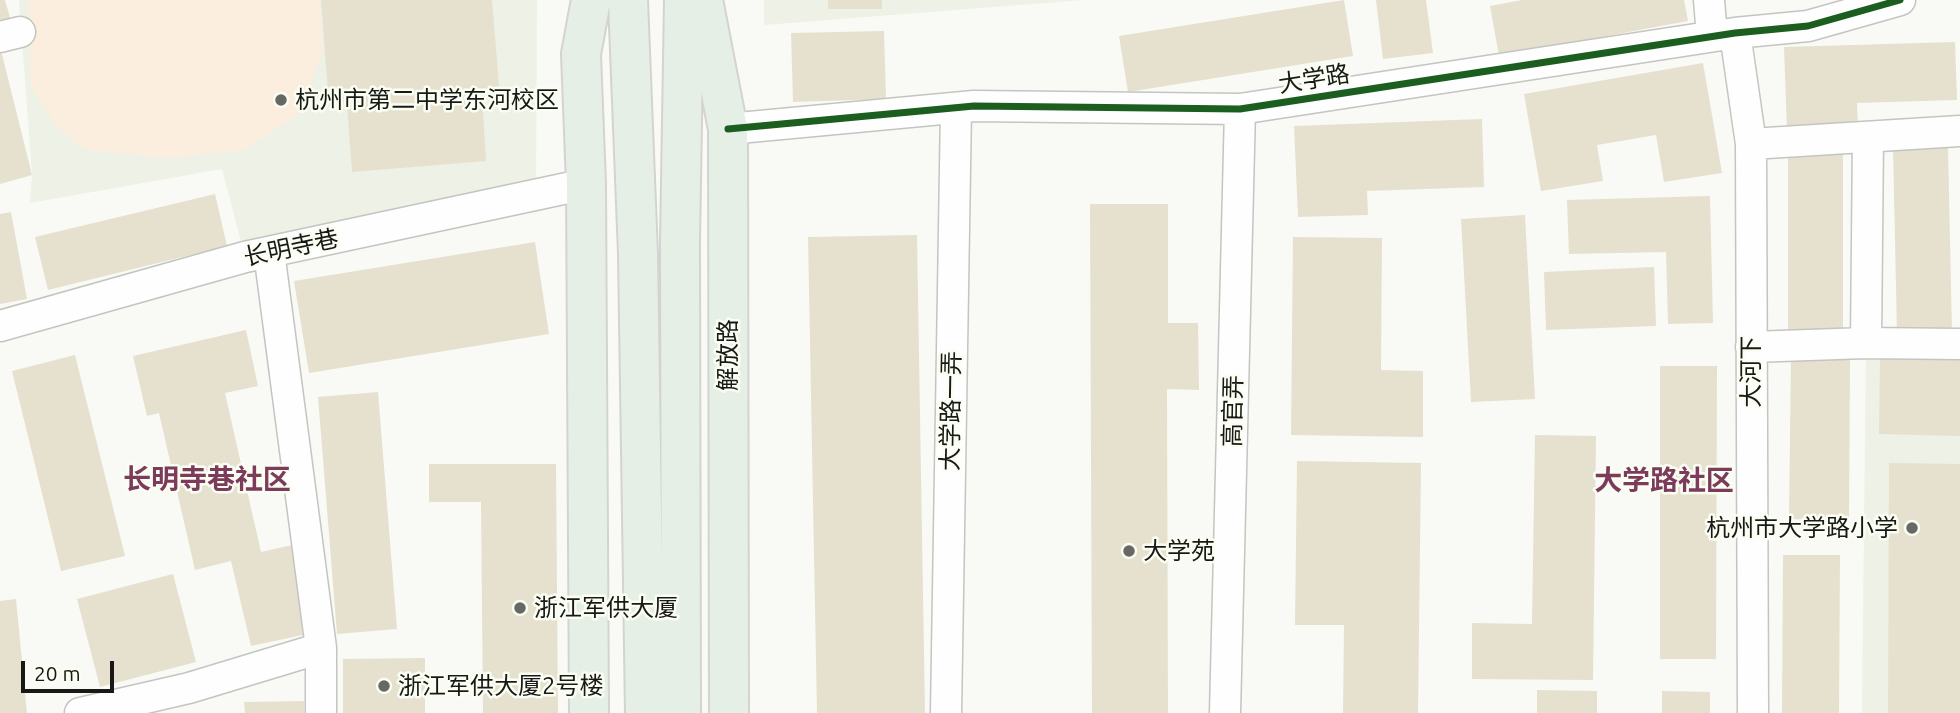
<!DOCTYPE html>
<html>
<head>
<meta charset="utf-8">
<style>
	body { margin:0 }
	#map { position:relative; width:1960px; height:713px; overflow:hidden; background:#f9faf5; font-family:Ubuntu,sans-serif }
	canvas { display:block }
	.scale { position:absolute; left:21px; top:661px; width:93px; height:32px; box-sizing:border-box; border:4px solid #181916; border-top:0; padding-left:9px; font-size:21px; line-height:24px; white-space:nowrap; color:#181916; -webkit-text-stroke:5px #fafdf2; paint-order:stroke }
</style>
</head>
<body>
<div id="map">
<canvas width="1960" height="713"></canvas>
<div class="scale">20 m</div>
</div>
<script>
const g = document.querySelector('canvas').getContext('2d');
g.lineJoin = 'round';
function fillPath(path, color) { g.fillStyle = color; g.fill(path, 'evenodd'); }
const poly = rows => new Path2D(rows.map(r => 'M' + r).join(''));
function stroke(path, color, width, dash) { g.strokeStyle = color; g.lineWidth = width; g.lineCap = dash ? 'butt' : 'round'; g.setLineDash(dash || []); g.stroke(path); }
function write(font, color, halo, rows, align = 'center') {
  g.font = font + ' Ubuntu,"Noto Sans SC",sans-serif'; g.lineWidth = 5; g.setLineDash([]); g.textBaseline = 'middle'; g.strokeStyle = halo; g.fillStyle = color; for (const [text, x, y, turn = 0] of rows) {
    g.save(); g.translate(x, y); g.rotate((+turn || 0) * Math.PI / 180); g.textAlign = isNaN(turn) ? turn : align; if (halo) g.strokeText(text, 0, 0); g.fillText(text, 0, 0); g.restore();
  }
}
fillPath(poly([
	[19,0,537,0,536,193,245,257,222,169,30,203,32,175],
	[764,0,1083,0,764,25],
	[1866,343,1960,344,1960,713,1862,713]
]), '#eef1e5');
fillPath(poly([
	[29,0,319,0,323,50,299,114,244,150,168,158,86,150,57,127,31,86]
]), '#fbeede');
fillPath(poly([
	[0,0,5,0,11,21,0,24],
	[321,0,492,0,500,97,482,99,486,161,352,172,347,105,329,106],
	[828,0,882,0,882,9,828,9],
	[1344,0,1353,56,1128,92,1119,36],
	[1376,0,1426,0,1433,53,1383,59],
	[1522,0,1684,0,1688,21,1499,56,1490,6],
	[884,31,886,99,793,102,791,33],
	[1955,42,1957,100,1857,103,1858,128,1787,130,1784,47],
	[1,50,32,175,0,184,0,51],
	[1703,63,1722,173,1664,182,1656,135,1597,145,1603,181,1541,191,1524,94],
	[1482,119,1484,187,1367,191,1368,215,1298,217,1294,126],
	[1948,146,1952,333,1897,334,1893,147],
	[1788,153,1843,153,1843,340,1788,340],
	[215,194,227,246,48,290,35,237],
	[1710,196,1713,323,1668,324,1666,252,1569,254,1567,200],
	[1090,204,1168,204,1168,323,1198,323,1199,390,1167,389,1168,713,1092,713],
	[11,212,27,299,0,304,0,214],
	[1525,215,1535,399,1471,402,1461,219],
	[917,235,925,713,817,713,808,237],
	[1293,237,1382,238,1381,370,1423,371,1423,437,1291,435],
	[535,242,549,334,309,373,294,281],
	[1654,267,1656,326,1546,330,1544,272],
	[246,330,258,386,225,393,261,552,292,545,312,633,251,646,231,561,195,570,159,413,147,416,133,356],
	[75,355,125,556,61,571,12,371],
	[1791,357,1850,358,1849,520,1789,519],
	[1880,357,1960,359,1960,436,1879,434],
	[1660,366,1717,366,1716,659,1660,659],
	[378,392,397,629,337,634,318,397],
	[1535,435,1596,436,1593,680,1472,679,1472,623,1532,624],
	[1297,461,1421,463,1418,713,1343,713,1344,625,1295,625],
	[1889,463,1960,464,1960,713,1888,713],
	[429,464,556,464,558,713,483,713,481,502,429,502],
	[1783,555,1840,555,1839,713,1782,713],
	[173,574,196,662,100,687,77,599],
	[16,599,27,713,0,713,0,601],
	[425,658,425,713,343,713,343,659],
	[1537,690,1597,691,1597,713,1537,713],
	[1662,691,1710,692,1710,713,1662,713],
	[304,701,304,713,245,713,244,702]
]), '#e6e1ce');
const minor = poly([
	[1709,0,1712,36],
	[1735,33,1751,144,1753,713],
	[0,37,20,32],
	[728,129,974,106,1240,109,1735,33,1808,26,1900,0],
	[1751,144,1960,131],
	[269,252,321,648,321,713],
	[0,326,245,257,586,184],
	[1866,343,1868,137],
	[1751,347,1866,343,1960,344],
	[80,713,189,688,321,648],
	[946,713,956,108],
	[1225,713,1240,109]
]);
const major = poly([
	[628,0,638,254,645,713],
	[703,0,728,129,729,713],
	[589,713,586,184,581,54,591,0],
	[681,713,680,242,684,0]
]);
stroke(minor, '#c4c5c1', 33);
stroke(major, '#d3d4d1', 42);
stroke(minor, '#fefefe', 30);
stroke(major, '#e6efe6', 38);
stroke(poly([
	[728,129,974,106,1240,109,1735,33,1808,26,1900,0]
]), '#1b5e20', 7);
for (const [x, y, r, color] of [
	[281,100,7,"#676864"],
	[1912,528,7,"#676864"],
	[1129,551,7,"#676864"],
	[520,608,7,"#676864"],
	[384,686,7,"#676864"]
]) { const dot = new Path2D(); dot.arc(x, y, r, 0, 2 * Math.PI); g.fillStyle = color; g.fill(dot); stroke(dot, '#fafdf2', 2.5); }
write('24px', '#181916', '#fafdf2', [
	["大学路",1314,79,-9],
	["长明寺巷",291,248,-12],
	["解放路",728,355,-90],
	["大河下",1751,372,-90],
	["大学路一弄",951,411,-89],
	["高官弄",1233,411,-89]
]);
write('24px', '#181916', '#fafdf2', [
	["杭州市第二中学东河校区",295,100],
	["杭州市大学路小学",1898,528,"right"],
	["大学苑",1143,551],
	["浙江军供大厦",534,608],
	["浙江军供大厦2号楼",398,686]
], 'left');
write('bold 28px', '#7d3b5b', '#fafdf2', [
	["长明寺巷社区",207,480],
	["大学路社区",1664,481]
]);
</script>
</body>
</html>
